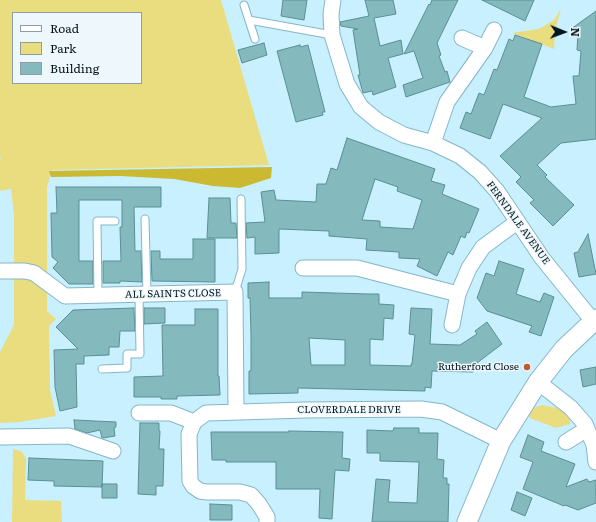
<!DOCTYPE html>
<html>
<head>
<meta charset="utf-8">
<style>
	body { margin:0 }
	#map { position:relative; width:596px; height:522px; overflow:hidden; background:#c8f0ff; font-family:Literata,serif }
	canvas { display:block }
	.legend { position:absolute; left:12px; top:12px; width:130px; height:72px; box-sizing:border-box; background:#eef7fb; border:1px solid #909da2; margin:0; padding:5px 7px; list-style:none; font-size:12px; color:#03161c }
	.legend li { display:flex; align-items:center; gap:8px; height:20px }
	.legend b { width:20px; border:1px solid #909da2 }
	.north { position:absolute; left:544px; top:12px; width:40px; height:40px; -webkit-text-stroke:3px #eef7fb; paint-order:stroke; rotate:91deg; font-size:11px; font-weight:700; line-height:16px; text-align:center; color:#03161c }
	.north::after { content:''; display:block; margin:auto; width:14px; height:18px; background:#03161c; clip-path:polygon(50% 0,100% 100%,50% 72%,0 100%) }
</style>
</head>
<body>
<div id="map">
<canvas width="596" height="522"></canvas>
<ul class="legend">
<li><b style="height:5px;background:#fff"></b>Road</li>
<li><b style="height:11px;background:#e9dd80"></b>Park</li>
<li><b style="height:11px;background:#84babe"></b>Building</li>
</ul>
<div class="north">N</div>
</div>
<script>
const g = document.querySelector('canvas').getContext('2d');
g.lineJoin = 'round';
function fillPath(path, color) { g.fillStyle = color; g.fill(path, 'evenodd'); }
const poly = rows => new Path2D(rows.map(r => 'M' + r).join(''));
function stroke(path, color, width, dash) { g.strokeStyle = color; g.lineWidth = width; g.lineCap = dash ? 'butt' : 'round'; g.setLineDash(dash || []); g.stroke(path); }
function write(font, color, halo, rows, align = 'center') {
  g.font = font + ' Literata,serif'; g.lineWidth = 3; g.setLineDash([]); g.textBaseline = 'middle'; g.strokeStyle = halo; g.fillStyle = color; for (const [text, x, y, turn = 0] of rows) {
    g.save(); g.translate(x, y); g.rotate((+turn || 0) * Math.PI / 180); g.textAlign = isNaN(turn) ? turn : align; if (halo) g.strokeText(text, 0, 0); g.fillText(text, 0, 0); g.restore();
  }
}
fillPath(poly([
	[0,0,221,0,269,165,52,170,47,187,47,311,56,319,49,326,50,390,56,416,20,422,0,423,0,352,14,325,14,215,11,189,0,191,0,159,1,159,0,156],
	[13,13,141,13,141,83,13,83],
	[561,9,555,31,554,49,512,33,539,29,554,20],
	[542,405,557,408,565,413,570,419,570,424,556,428,530,418,527,413,536,407],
	[13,449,21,451,26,458,25,500,61,501,62,522,12,522]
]), '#e9dd80');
fillPath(poly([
	[272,167,271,178,240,188,213,186,174,179,120,176,51,177,49,171]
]), '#cbba31');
const building = poly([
	[283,0,307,0,304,20,281,16,283,0],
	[365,0,393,0,396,14,374,18,380,46,401,40,403,54,388,58,396,87,373,95,372,91,363,93,358,75,360,75,353,30,358,29,341,26,340,22,369,16,365,0],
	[432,0,458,0,437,43,441,55,439,56,445,72,447,71,450,82,406,97,403,85,423,78,414,51,404,54,429,4,430,5,432,0],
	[482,0,534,0,525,21,482,0],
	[596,11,596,139,561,143,537,165,547,175,545,177,574,205,553,226,530,203,534,200,516,182,521,177,500,156,542,118,503,104,490,139,460,128,466,112,471,114,479,93,484,95,494,69,497,70,509,39,513,41,515,35,542,44,524,97,551,107,576,104,573,76,579,76,581,51,577,50,578,33,571,29,596,11],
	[264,43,267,55,242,63,238,50,264,43],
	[300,45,300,47,308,45,325,112,322,112,323,115,296,122,277,51,300,45],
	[347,138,435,169,431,181,445,185,442,194,479,209,469,233,467,232,465,238,461,236,453,255,448,252,437,276,417,266,420,259,399,258,399,252,366,250,367,239,329,236,329,231,279,229,279,253,255,254,255,237,247,238,246,223,265,222,261,192,274,190,276,200,316,202,317,184,326,184,331,168,337,170,347,138],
	[375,179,398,187,397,191,422,200,413,229,380,227,380,221,362,220,375,179],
	[56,187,161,187,161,207,134,207,135,251,141,251,142,282,120,281,120,283,103,283,103,261,121,261,120,227,122,227,122,200,79,200,79,261,93,261,93,284,69,284,53,268,58,262,52,257,51,213,57,213,56,187],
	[209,198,230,198,231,223,236,223,237,238,207,238,209,198],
	[588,234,596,274,579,277,574,253,578,252,588,234],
	[193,239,215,239,215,282,152,281,151,251,160,251,160,259,193,259,193,239],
	[499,261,524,269,516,294,540,302,544,293,554,297,541,336,529,332,532,326,487,311,477,298,486,273,494,276,499,261],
	[269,282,269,298,302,298,302,292,368,294,379,294,379,304,394,305,393,319,384,318,383,340,370,339,370,365,411,366,411,364,412,364,415,335,409,334,411,308,432,309,430,344,460,345,477,334,475,331,487,322,502,344,473,366,473,372,432,371,431,388,425,387,425,391,298,388,298,393,249,394,249,371,251,371,251,335,250,298,248,298,248,283,269,282],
	[309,338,345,340,345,365,311,365,309,338],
	[134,308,135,331,120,331,119,347,109,347,109,355,84,356,84,364,76,364,77,407,60,411,55,387,54,350,78,349,56,327,73,310,134,308],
	[144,308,165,308,165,323,144,324,144,308],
	[195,309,218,309,218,376,219,376,220,395,177,396,177,399,161,399,161,397,134,397,134,377,163,376,162,325,195,325,195,309],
	[596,367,596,384,583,387,580,370,596,367],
	[74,420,116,422,116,427,114,428,115,436,103,438,102,438,100,430,87,433,75,429,74,420],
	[140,423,159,423,159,431,160,431,159,449,164,449,163,486,156,486,156,495,138,494,140,423],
	[394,428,419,428,419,433,438,433,437,459,444,460,443,478,447,478,447,484,449,484,448,522,372,522,376,479,390,480,388,502,417,503,419,462,380,461,380,453,367,453,367,430,393,431,394,428],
	[289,431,343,432,342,458,350,459,349,471,335,470,332,519,319,518,320,489,276,489,276,462,226,462,226,460,212,460,211,432,289,432,289,431],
	[528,435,544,442,541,451,575,464,566,487,587,479,589,482,596,480,596,503,578,510,565,505,564,506,523,489,533,462,520,457,528,435],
	[29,458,103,461,102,487,54,486,54,481,28,480,29,458],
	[102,484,117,484,117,498,102,498,102,484],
	[517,492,532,498,525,516,511,510,517,492],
	[210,504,232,505,232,520,210,520,210,504]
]);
fillPath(building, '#84babe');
stroke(building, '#598f93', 1);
const service = poly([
	[244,5,255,39],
	[249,20,332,35],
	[145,219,147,294],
	[235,292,242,269,241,199],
	[98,296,97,221,115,221],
	[102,369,127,368,127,354,140,354,139,295]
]);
const minor = poly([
	[333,0,331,14,332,35,347,84,361,107,379,122,404,135,433,143,460,156,480,172,497,191,542,258,593,321],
	[462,38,485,48],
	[433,143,447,102,485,48,494,30],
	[303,268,357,268,458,294],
	[0,271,25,271,34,273,65,296,235,292,236,412],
	[452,325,458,294,469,268,483,247,517,222],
	[538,382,571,408,585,424,594,445,596,462],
	[139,413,171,413,194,422],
	[0,437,69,436,113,451],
	[566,442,587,429],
	[267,522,267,517,259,504,251,495,240,492,207,492,200,491,193,486,190,481,189,434,194,422,206,413,306,410,421,409,442,412,501,441]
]);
const tertiary = poly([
	[467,522,501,441,538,382,564,349,596,319]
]);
stroke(service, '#85b6c7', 9);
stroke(minor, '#85b6c7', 17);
stroke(tertiary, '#85b6c7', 21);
stroke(service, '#fff', 7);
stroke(minor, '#fff', 15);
stroke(tertiary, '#fff', 19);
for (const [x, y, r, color] of [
	[527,367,4,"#c0592d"]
]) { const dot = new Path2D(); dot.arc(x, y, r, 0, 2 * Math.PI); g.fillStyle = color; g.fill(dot); stroke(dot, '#eef7fb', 1.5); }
write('10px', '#03161c', '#eef7fb', [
	["FERNDALE AVENUE",518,223,54],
	["ALL SAINTS CLOSE",173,294,-1],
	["CLOVERDALE DRIVE",349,410]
]);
write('10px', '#03161c', '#eef7fb', [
	["Rutherford Close",519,367]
], 'right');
</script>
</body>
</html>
